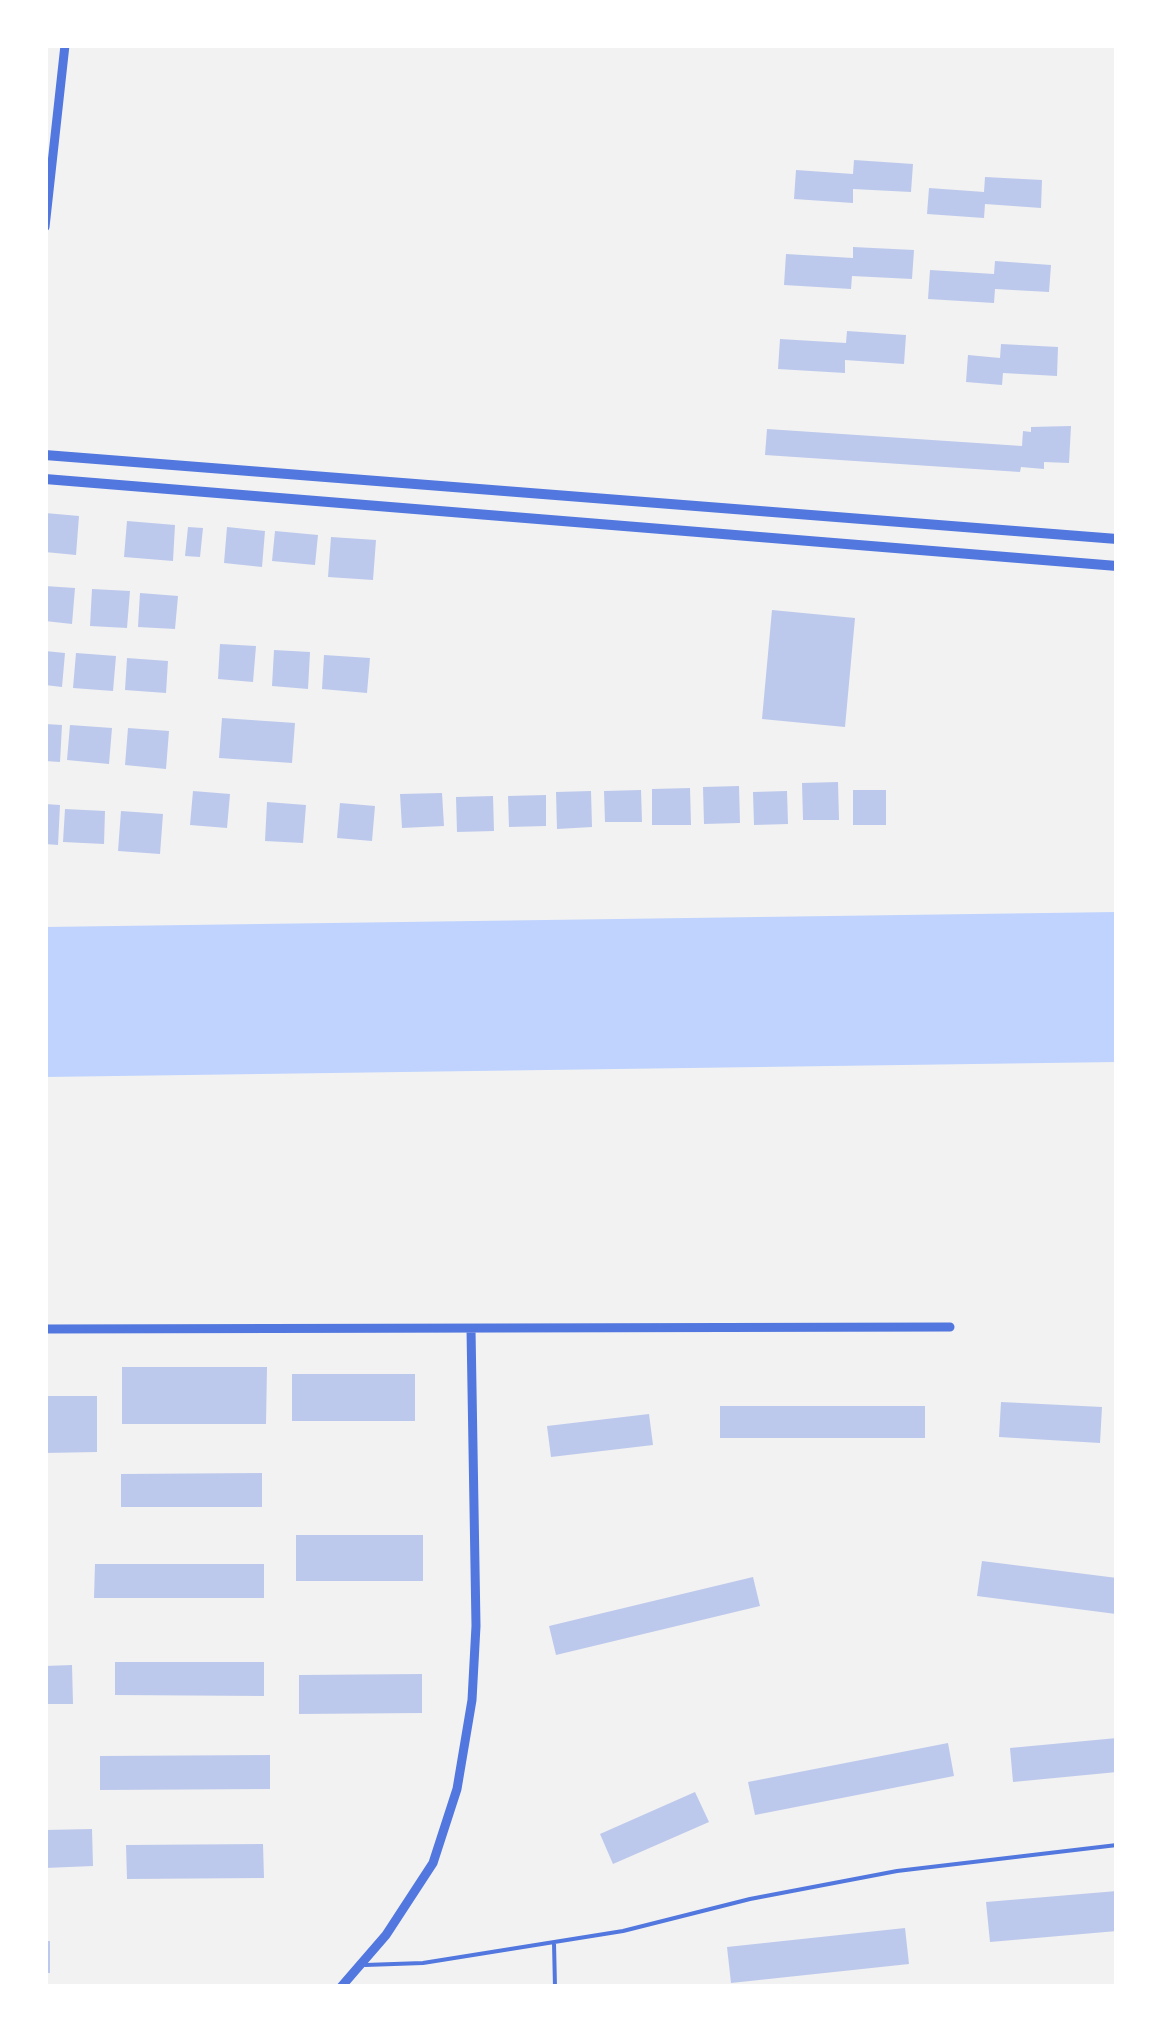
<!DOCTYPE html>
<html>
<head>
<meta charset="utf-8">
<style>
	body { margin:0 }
	#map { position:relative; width:1162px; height:2032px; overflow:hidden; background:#f2f2f2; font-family:"Archivo Narrow",sans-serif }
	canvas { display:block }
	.frame { position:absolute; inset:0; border:48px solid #fff; pointer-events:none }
</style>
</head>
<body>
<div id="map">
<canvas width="1162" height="2032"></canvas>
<div class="frame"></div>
</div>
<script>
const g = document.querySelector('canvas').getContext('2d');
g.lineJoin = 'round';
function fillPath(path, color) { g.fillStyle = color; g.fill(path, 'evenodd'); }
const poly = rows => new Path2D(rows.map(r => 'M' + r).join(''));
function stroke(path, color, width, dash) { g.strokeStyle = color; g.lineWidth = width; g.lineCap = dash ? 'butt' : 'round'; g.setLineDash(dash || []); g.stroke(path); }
fillPath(poly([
	[1117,912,1117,1062,45,1077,45,927]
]), '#bfd3fe');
fillPath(poly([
	[854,160,913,164,911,192,853,189,853,203,794,199,796,170,853,174],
	[985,177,1042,180,1041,208,985,204,984,218,927,214,929,188,984,192],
	[853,247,914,250,912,279,852,276,851,289,784,285,786,254,853,258],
	[995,261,1051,265,1049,292,995,289,994,303,928,299,930,270,994,274],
	[847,331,906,335,904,364,845,360,845,373,778,369,780,339,846,343],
	[1001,344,1058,347,1057,376,1003,373,1002,385,966,382,968,355,1000,358],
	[1071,426,1069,463,1044,462,1044,469,1021,467,1020,472,765,455,767,429,1022,446,1023,431,1031,432,1031,427],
	[45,513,79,516,76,555,45,552],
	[127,521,175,525,173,561,124,557],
	[188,527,203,528,200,557,185,556],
	[227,527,265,531,262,567,224,563],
	[275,531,318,535,315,565,272,561],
	[331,537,376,540,373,580,328,577],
	[45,586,75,588,72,624,45,621],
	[92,589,130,591,127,628,90,626],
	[140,593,178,596,175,629,138,627],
	[772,610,855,618,845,727,762,719],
	[220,644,256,646,253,682,218,679],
	[274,650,310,652,308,689,272,686],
	[45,651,65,653,62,687,45,685],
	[76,653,116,656,113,691,73,688],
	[324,655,370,658,367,693,322,689],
	[127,658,168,661,166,693,125,690],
	[222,718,295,723,292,763,219,758],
	[45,724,62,725,60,762,45,761],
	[70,725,112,728,109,764,67,760],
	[128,728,169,731,166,769,125,765],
	[838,782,839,820,803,820,802,783],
	[739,786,740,823,704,824,703,787],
	[690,788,691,825,652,825,652,789],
	[641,790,642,822,605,822,604,791],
	[853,790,886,790,886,825,853,825],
	[193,791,230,794,227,828,190,825],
	[591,791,592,827,557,829,556,792],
	[787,791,788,824,754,825,753,792],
	[442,793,444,826,402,828,400,794],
	[546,795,546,826,509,827,508,796],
	[493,796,494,831,457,832,456,797],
	[267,802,306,805,303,843,265,841],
	[340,803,375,806,372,841,337,838],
	[45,804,60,805,58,845,45,844],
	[65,809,105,811,104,844,63,842],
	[121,811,163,814,160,854,118,851],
	[122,1367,267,1367,266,1424,122,1424],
	[292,1374,415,1374,415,1421,292,1421],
	[45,1396,97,1396,97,1452,45,1453],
	[1001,1402,1102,1407,1100,1443,999,1437],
	[720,1406,925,1406,925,1438,720,1438],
	[649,1414,653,1445,551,1457,547,1426],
	[262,1473,262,1507,121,1507,121,1474],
	[296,1535,423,1535,423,1581,296,1581],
	[982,1561,1117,1578,1116,1614,977,1596],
	[95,1564,264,1564,264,1598,94,1598],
	[753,1577,760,1606,556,1655,549,1626],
	[115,1662,264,1662,264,1696,115,1695],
	[72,1665,73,1704,45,1704,45,1666],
	[422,1674,422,1713,299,1714,299,1675],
	[1117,1738,1117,1772,1013,1782,1010,1748],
	[948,1743,954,1776,755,1815,748,1782],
	[270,1755,270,1789,100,1790,100,1756],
	[695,1792,709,1822,613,1864,600,1834],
	[92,1829,93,1866,45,1868,45,1830],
	[263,1844,264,1878,127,1879,126,1845],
	[1117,1891,1117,1931,990,1942,986,1902],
	[905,1928,909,1964,731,1983,727,1947],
	[45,1941,50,1941,50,1973,45,1973]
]), '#bdc9ec');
stroke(poly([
	[554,1943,555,1987],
	[365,1965,423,1963,623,1931,750,1899,897,1871,1117,1845]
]), '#5277de', 4);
stroke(poly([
	[45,227,65,45],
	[45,1329,950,1327],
	[341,1987,386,1935,433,1863,457,1789,472,1700,476,1626,471,1329]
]), '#5277de', 9);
stroke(poly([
	[45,455,1117,539],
	[45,479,1117,566]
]), '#5277de', 10);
</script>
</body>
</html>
